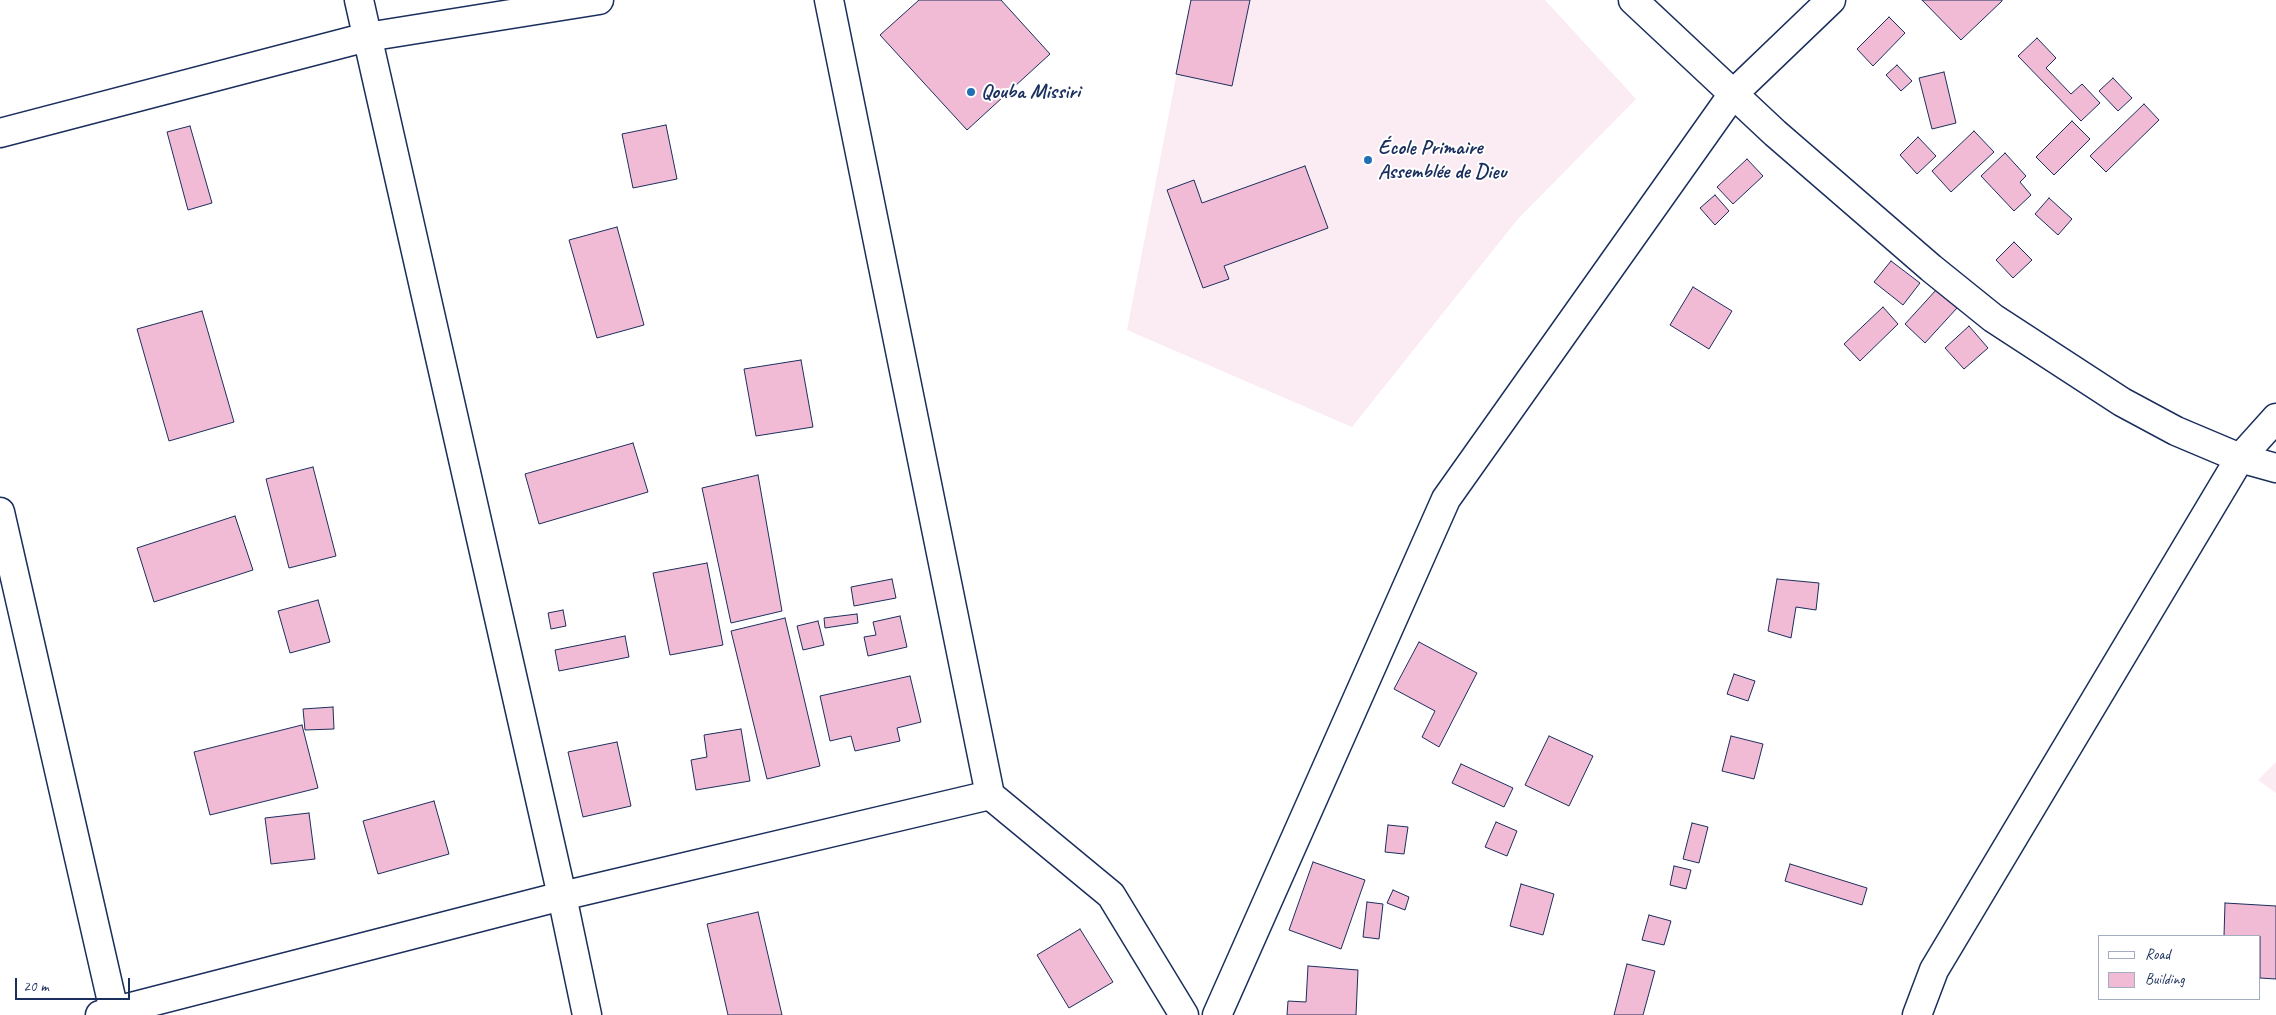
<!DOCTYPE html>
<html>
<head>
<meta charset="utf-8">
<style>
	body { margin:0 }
	#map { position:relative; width:2276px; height:1015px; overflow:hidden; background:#fff; font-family:Caveat,sans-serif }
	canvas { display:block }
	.legend { position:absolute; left:2098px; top:935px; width:162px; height:65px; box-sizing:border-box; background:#fff; border:1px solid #a4acbf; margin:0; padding:6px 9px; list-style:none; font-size:15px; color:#1b2f5e }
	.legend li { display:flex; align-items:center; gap:10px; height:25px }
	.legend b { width:25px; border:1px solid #a4acbf }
	.scale { position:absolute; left:15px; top:978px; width:115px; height:22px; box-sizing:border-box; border:2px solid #1b2f5e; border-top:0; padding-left:6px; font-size:15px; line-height:18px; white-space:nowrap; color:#1b2f5e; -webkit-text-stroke:4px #fff; paint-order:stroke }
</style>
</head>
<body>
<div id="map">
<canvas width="2276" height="1015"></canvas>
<ul class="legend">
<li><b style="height:6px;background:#fff"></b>Road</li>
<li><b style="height:14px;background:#f1bbd5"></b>Building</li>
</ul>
<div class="scale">20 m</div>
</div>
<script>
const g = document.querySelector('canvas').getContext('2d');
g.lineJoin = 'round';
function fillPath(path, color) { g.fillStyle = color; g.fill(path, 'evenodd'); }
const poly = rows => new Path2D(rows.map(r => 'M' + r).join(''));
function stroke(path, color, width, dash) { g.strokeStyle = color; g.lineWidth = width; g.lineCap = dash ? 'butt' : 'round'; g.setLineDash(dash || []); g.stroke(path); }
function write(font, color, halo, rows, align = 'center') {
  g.font = font + ' Caveat,sans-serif'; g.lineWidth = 4; g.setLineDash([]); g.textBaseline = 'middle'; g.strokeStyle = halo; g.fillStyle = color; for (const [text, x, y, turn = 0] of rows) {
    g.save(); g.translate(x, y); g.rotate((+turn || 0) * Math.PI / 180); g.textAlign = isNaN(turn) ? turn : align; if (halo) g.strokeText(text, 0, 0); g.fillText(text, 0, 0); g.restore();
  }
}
fillPath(poly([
	[1191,0,1545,0,1636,99,1517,220,1352,427,1127,330],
	[2276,762,2276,793,2258,780]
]), '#fbebf2');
const building = poly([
	[919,0,1001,0,1050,54,967,130,880,35,919,0],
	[1191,0,1250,0,1232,86,1176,74,1191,0],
	[1922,0,2002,0,2002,1,1961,40,1922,0],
	[1889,17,1905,33,1873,66,1857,49,1889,17],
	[2037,38,2056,58,2046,68,2071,94,2082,84,2100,103,2081,121,2018,56,2037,38],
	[1897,65,1912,81,1901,91,1886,75,1897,65],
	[1944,72,1956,123,1932,129,1919,78,1944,72],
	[2113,78,2132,98,2118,111,2099,91,2113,78],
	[2144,104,2159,120,2106,172,2090,156,2144,104],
	[2072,121,2090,139,2054,175,2036,157,2072,121],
	[666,125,677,179,633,188,622,134,666,125],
	[190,126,212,203,188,210,167,132,190,126],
	[1974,131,1994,152,1951,192,1932,171,1974,131],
	[1918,137,1936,156,1917,174,1900,155,1918,137],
	[2005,153,2026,176,2020,182,2031,195,2014,211,1981,176,2005,153],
	[1747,159,1763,176,1733,204,1717,187,1747,159],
	[1305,166,1328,228,1224,266,1229,279,1203,288,1167,190,1194,180,1202,203,1305,166],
	[1715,195,1729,211,1715,225,1700,208,1715,195],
	[2049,198,2072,219,2058,235,2035,214,2049,198],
	[617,227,644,325,597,338,569,240,617,227],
	[2014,242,2032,260,2013,278,1996,260,2014,242],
	[1891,261,1920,283,1903,305,1874,282,1891,261],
	[1693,287,1732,311,1709,349,1670,325,1693,287],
	[1937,289,1957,308,1925,343,1905,324,1937,289],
	[1883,307,1898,324,1860,361,1844,344,1883,307],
	[202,311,234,422,169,441,137,329,202,311],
	[1969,326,1988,348,1964,369,1945,348,1969,326],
	[801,360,813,427,756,436,744,369,801,360],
	[633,443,648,492,539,524,525,474,633,443],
	[313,467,336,556,289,568,266,479,313,467],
	[758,475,782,611,731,623,702,488,758,475],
	[235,516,253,570,154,602,137,548,235,516],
	[707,563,723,645,670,655,653,573,707,563],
	[892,579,896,598,854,606,851,587,892,579],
	[1777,579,1819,583,1816,610,1796,607,1791,638,1768,631,1777,579],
	[318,600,330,642,290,653,278,611,318,600],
	[563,610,566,626,551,629,548,613,563,610],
	[857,614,858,623,825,628,824,618,857,614],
	[900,616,907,647,868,656,864,637,876,635,873,622,900,616],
	[785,618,820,766,767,779,731,631,785,618],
	[818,621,824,645,803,650,797,626,818,621],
	[625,636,629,657,559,671,555,650,625,636],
	[1419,642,1477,673,1439,747,1422,737,1435,711,1394,689,1419,642],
	[1734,674,1755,681,1748,701,1727,694,1734,674],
	[910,676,921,722,897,728,900,741,855,751,851,736,830,741,820,696,910,676],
	[333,707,334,729,305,730,303,709,333,707],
	[302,725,318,788,210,815,194,752,302,725],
	[741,729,750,781,696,790,691,760,707,757,704,735,741,729],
	[1549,736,1593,756,1569,806,1525,785,1549,736],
	[1731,736,1763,744,1754,779,1722,771,1731,736],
	[617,742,631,806,583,817,568,752,617,742],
	[1461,764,1513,788,1504,807,1452,783,1461,764],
	[434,801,449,854,378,874,363,821,434,801],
	[309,813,315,859,271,864,265,818,309,813],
	[1496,822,1517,831,1507,856,1485,847,1496,822],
	[1692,823,1708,827,1699,863,1683,859,1692,823],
	[1388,825,1408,827,1404,854,1385,852,1388,825],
	[1313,862,1365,880,1341,949,1289,930,1313,862],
	[1790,864,1867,888,1862,905,1785,881,1790,864],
	[1674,866,1691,870,1686,889,1670,885,1674,866],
	[1521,884,1554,894,1543,935,1510,926,1521,884],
	[1393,890,1409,897,1405,910,1387,903,1393,890],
	[1367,902,1383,904,1379,939,1363,937,1367,902],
	[2225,903,2276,906,2276,979,2260,978,2260,936,2224,936,2225,903],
	[758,912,782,1015,728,1015,707,924,758,912],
	[1649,915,1671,921,1664,945,1642,940,1649,915],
	[1080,929,1113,982,1069,1008,1037,955,1080,929],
	[1627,964,1655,971,1643,1015,1614,1015,1627,964],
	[1308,966,1358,970,1356,1015,1287,1015,1288,1001,1306,1002,1308,966]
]);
fillPath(building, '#f1bbd5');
stroke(building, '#1b2f5e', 1);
const street = poly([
	[359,0,562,896,587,1015],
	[829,0,990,795,1111,895,1184,1015],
	[1633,0,1775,133,1931,268,1993,318,2122,402,2176,431,2240,458,2276,468],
	[0,133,367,37,599,0],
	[0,512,115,1015],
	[100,1015,562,896,990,795],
	[1217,1015,1446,499,1733,94,1831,0],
	[1917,1015,1934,970,2240,458,2276,418]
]);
stroke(street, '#1b2f5e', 31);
stroke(street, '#fff', 28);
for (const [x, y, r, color] of [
	[971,92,5,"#1f6fb2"],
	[1368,160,5,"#1f6fb2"]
]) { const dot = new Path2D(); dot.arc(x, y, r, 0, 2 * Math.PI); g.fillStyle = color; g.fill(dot); stroke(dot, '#fff', 2); }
write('bold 21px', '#1b2f5e', '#fff', [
	["Qouba Missiri",981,92],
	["École Primaire",1378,148],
	["Assemblée de Dieu",1378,172]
], 'left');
</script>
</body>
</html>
